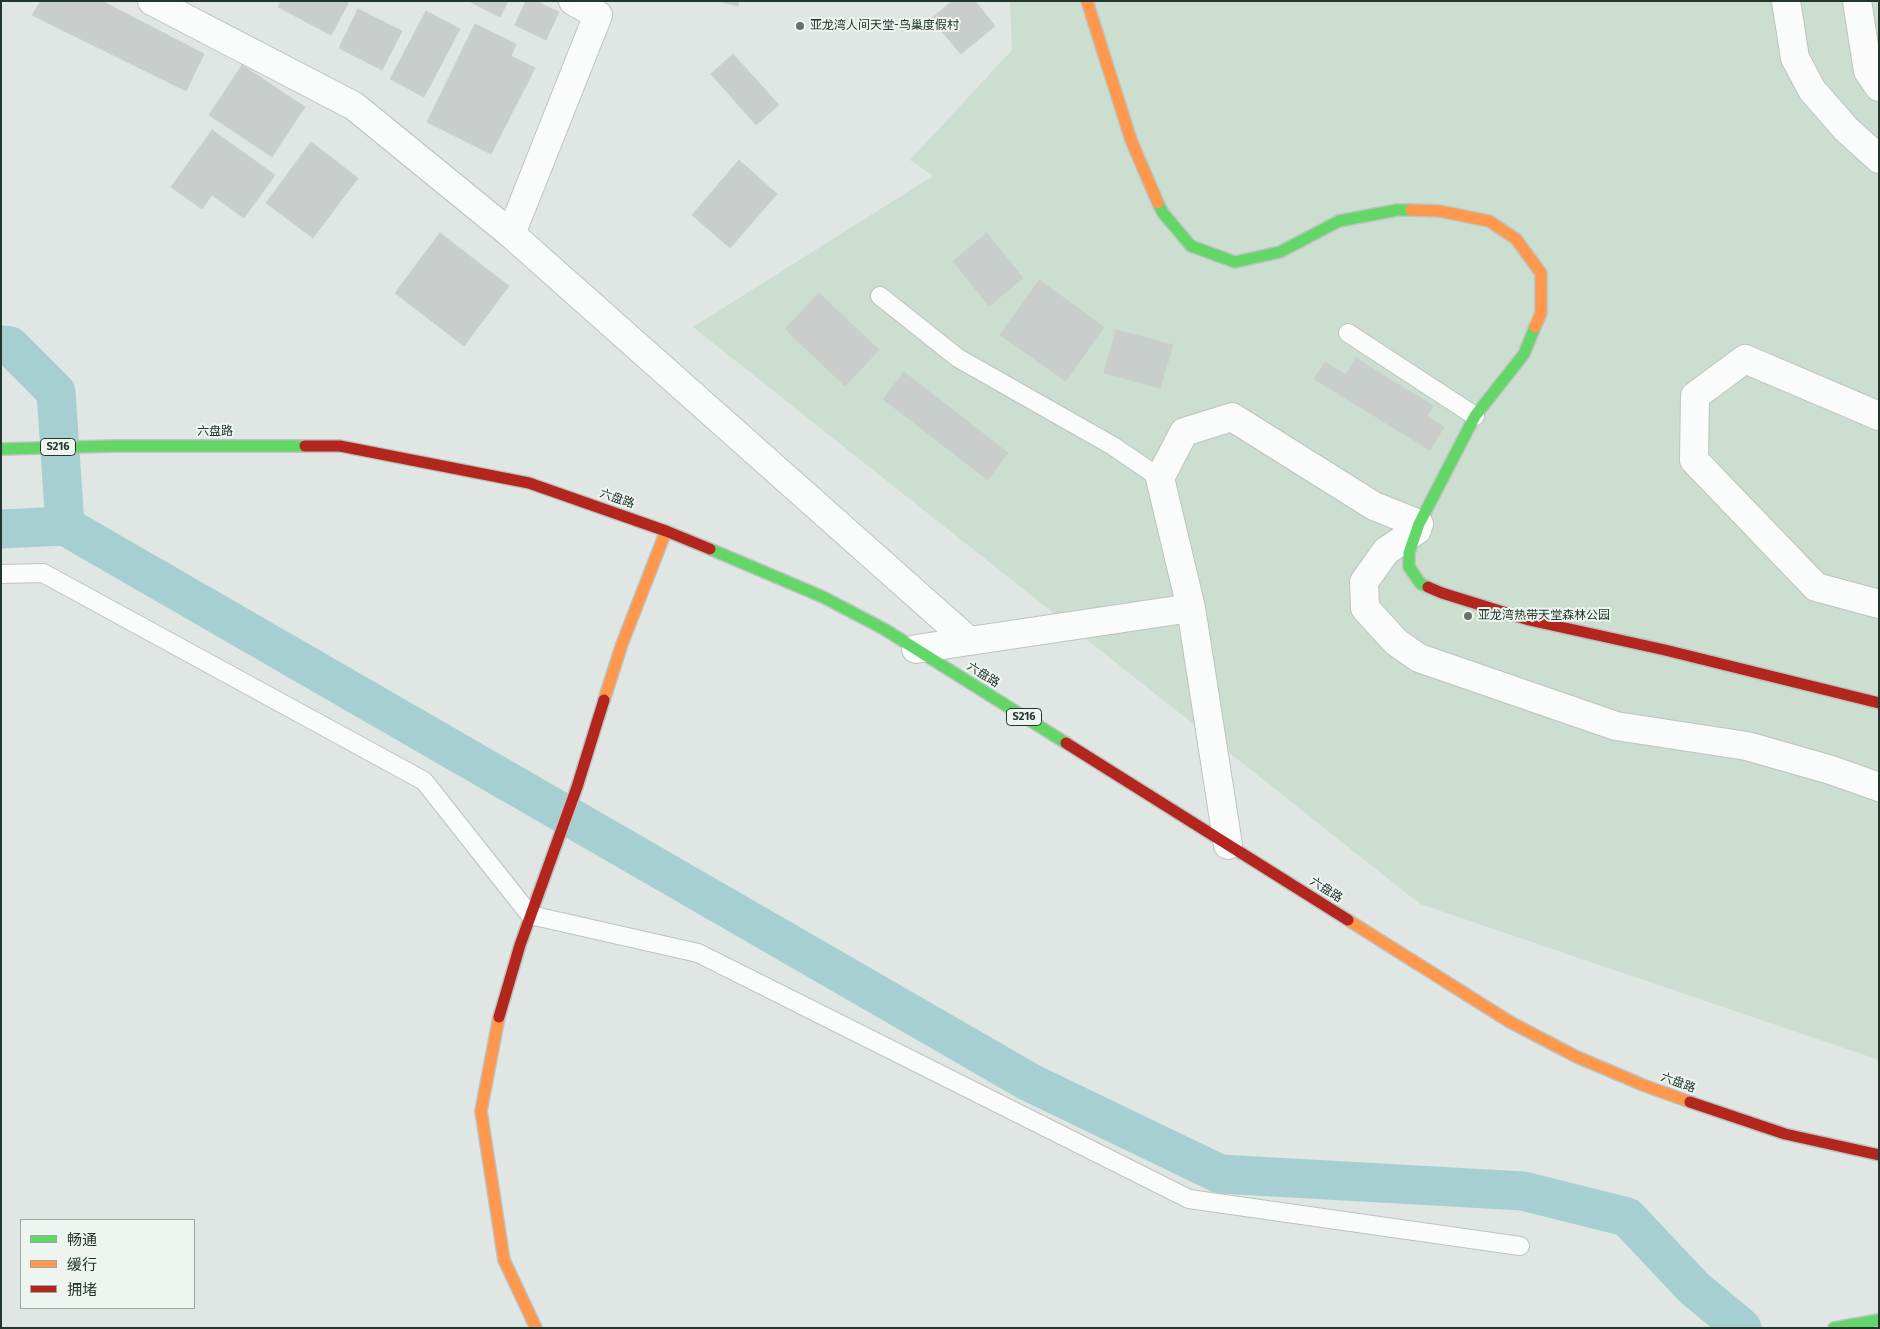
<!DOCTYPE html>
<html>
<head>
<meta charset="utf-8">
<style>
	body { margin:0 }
	#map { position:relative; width:1880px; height:1329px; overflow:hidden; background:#e0e6e3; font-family:"Fira Sans","Noto Sans SC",sans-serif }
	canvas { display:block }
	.frame { position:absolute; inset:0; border:2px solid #22362e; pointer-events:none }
	.legend { position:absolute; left:20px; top:1219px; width:175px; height:90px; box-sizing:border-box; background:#eef5f1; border:1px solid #9ca9a3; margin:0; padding:6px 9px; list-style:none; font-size:15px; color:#22362e }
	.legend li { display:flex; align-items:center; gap:10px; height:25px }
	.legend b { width:25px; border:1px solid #9ca9a3 }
</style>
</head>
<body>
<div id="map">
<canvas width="1880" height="1329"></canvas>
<div class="frame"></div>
<ul class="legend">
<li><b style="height:6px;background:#63d668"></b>畅通</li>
<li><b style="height:6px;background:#ff974d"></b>缓行</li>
<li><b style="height:6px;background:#b3261e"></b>拥堵</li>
</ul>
</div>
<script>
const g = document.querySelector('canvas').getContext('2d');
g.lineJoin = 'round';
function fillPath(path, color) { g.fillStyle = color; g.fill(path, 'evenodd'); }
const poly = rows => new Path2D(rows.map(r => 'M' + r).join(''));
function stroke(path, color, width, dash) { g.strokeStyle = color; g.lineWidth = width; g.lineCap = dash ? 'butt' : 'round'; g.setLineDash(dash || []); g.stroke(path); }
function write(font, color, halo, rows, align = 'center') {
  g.font = font + ' "Fira Sans","Noto Sans SC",sans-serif'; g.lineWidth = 4; g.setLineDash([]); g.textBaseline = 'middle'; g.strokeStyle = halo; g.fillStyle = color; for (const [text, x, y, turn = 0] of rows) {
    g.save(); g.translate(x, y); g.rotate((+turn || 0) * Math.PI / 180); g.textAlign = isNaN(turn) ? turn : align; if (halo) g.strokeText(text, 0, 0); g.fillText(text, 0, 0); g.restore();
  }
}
fillPath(poly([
	[1010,1,1879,1,1879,1060,1420,904,693,327,933,176,910,160,1012,50]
]), '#cbdecf');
stroke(poly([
	[1,345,10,346,56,392,65,526],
	[1,529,65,526,1029,1082,1220,1174,1523,1191,1627,1217,1694,1288,1742,1328]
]), '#a5cfd0', 39);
const building = poly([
	[41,1,102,1,204,54,186,91,32,15,41,1],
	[281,1,346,1,349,2,331,35,278,7,281,1],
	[469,1,508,1,500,17,469,1],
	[526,1,535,1,559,12,546,40,515,25,526,1],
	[718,1,739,1,738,6,718,1],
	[952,1,975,1,995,26,961,54,931,19,952,1],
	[358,9,402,31,382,70,339,48,358,9],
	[426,11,460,29,424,97,390,79,426,11],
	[475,24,516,44,511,56,535,68,491,154,427,122,475,24],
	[733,54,779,105,756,125,711,74,733,54],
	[242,65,305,107,272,157,209,115,242,65],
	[212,130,275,175,244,218,212,195,202,209,171,187,212,130],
	[311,142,358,178,313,238,266,203,311,142],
	[739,160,777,194,730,248,692,215,739,160],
	[440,233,509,286,464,346,395,293,440,233],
	[987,233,1023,278,989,306,953,261,987,233],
	[1039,280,1104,327,1066,381,1000,335,1039,280],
	[819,293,879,350,845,386,785,329,819,293],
	[1116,330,1173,345,1160,388,1104,373,1116,330],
	[1356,358,1433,406,1427,416,1444,427,1430,450,1314,379,1325,362,1346,375,1356,358],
	[904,372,1008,453,988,480,883,399,904,372]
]);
fillPath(building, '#c9cecc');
stroke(building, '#c9cfcc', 1);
const lane = poly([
	[880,296,958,358,1113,446,1160,478],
	[1348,333,1475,416],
	[1,574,43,573,424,781,530,915,698,953,1189,1199,1520,1246]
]);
const street = poly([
	[152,1,354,106,511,234,969,641],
	[1786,1,1795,58,1812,90,1846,129,1879,159],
	[1857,1,1868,71,1879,87],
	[511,234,598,15,573,1],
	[1879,416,1745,359,1695,396,1694,460,1816,587,1879,604],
	[1417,530,1386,551,1364,582,1365,608,1396,642,1419,658,1616,726,1747,746,1831,770,1879,787],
	[1191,608,1160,478,1184,432,1232,417,1374,506,1419,524],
	[916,649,1191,608,1228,845]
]);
const fast = poly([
	[1158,203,1163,213,1191,246,1235,262,1280,252,1339,221,1397,210,1411,210],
	[1,449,114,446,305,446],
	[710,549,823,597,884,629,1066,743],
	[1428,587,1421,584,1409,567,1409,553,1419,524,1475,416,1524,354,1535,327],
	[1834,1328,1879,1320]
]);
const slow = poly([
	[1087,1,1131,140,1158,203],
	[1411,210,1439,211,1489,221,1516,239,1541,273,1541,313,1535,327],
	[604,700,622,644,666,531],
	[1348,920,1510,1022,1577,1057,1643,1085,1690,1102],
	[499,1017,481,1111,504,1260,536,1328]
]);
const jam = poly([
	[305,446,340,446,529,483,666,531,710,549],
	[1428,587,1442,593,1529,620,1665,650,1879,703],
	[1066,743,1348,920],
	[499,1017,520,945,577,787,604,700],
	[1690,1102,1785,1134,1879,1155]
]);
stroke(lane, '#bdc3c0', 20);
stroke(street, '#bdc3c0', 30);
stroke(fast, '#bdc3c0', 14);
stroke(slow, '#bdc3c0', 14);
stroke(jam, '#bdc3c0', 14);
stroke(lane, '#fafbfb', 18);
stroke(street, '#fafbfb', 28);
stroke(fast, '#63d668', 11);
stroke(slow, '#ff974d', 11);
stroke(jam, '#b3261e', 11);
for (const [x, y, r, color] of [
	[800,26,5,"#64746d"],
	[1468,616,5,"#64746d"]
]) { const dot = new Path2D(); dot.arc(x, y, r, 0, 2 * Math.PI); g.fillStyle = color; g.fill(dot); stroke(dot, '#eef5f1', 2); }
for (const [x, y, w] of [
	[58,447,35],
	[1024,717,35]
]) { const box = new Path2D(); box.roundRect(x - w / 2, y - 8.5, w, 17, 4); g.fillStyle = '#eef5f1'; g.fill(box); stroke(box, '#22362e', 1); }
write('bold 11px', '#22362e', null, [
	["S216",58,447],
	["S216",1024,717]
]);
write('12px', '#22362e', '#eef5f1', [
	["亚龙湾人间天堂-鸟巢度假村",810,26],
	["亚龙湾热带天堂森林公园",1478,616]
], 'left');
write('12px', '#22362e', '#eef5f1', [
	["六盘路",215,432],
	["六盘路",617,499,19],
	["六盘路",983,675,32],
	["六盘路",1326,890,32],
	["六盘路",1678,1083,20]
]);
</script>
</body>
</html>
